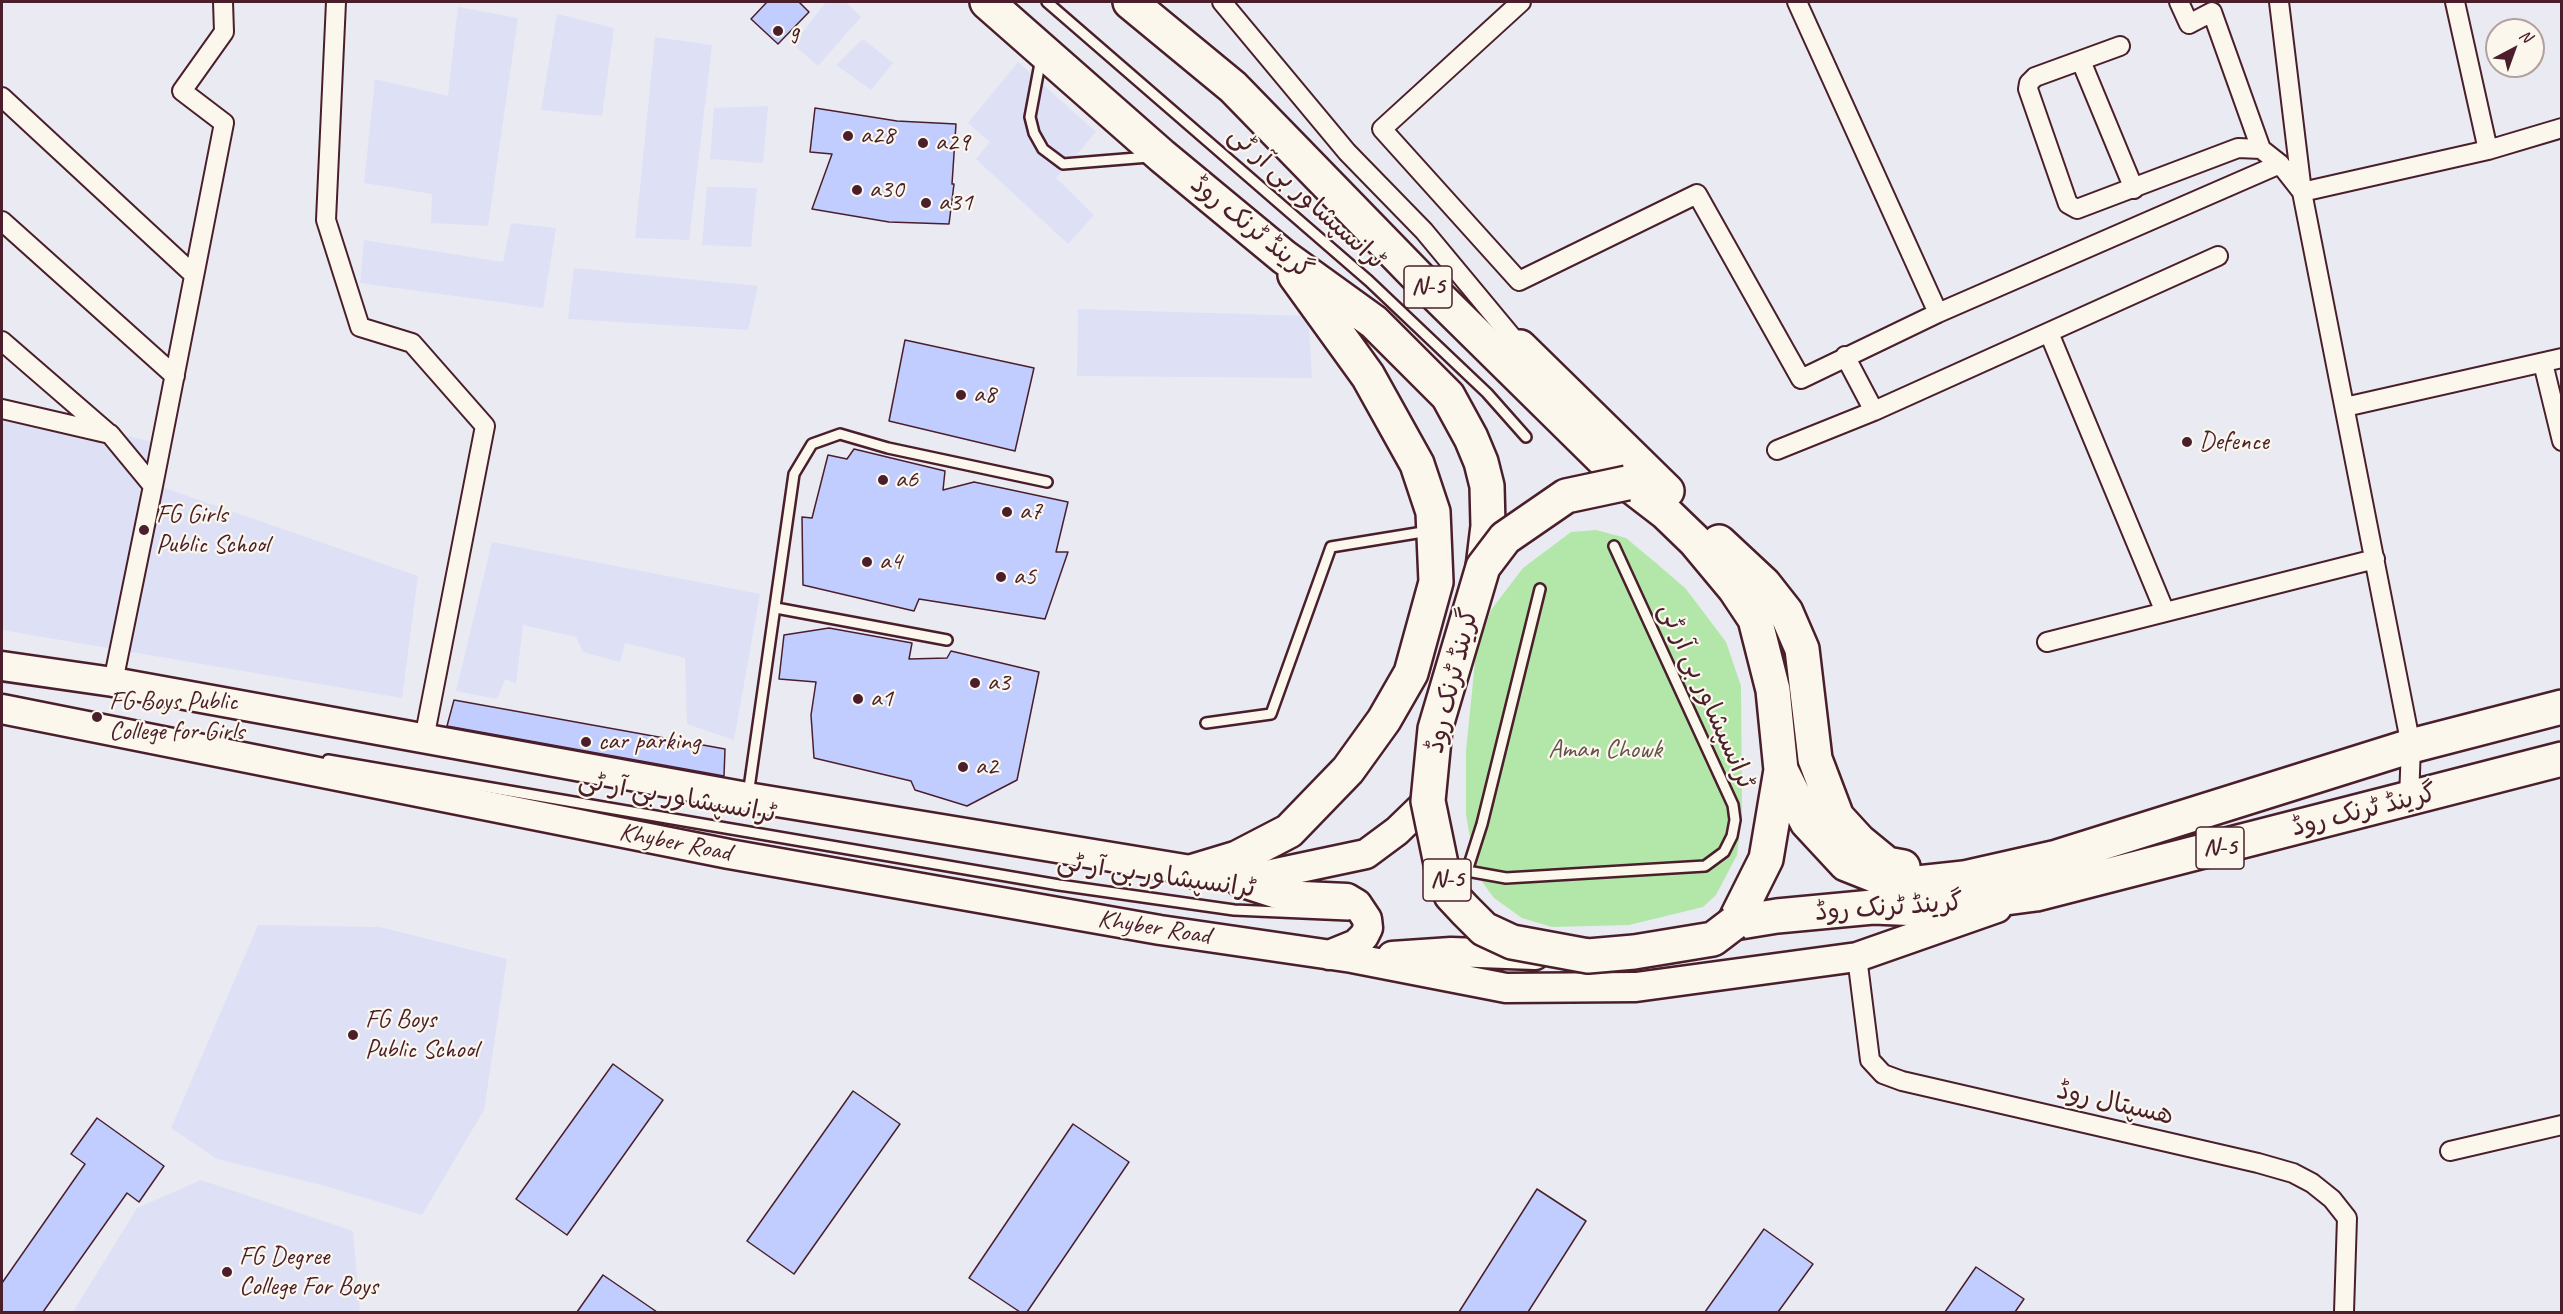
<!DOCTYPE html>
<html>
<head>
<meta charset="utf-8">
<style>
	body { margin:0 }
	#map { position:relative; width:2563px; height:1314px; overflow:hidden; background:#eaeaf2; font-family:Caveat,sans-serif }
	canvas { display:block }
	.frame { position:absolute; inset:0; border:3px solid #4a1f2b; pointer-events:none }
	.north { position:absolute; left:2485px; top:18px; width:60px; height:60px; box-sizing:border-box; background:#fbf7ec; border:2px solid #b4a19f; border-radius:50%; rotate:41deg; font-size:16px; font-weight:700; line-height:24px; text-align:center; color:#4a1f2b }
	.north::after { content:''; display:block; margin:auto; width:21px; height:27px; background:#4a1f2b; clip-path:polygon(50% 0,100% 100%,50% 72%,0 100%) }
</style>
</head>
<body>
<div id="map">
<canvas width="2563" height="1314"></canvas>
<div class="frame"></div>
<div class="north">N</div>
</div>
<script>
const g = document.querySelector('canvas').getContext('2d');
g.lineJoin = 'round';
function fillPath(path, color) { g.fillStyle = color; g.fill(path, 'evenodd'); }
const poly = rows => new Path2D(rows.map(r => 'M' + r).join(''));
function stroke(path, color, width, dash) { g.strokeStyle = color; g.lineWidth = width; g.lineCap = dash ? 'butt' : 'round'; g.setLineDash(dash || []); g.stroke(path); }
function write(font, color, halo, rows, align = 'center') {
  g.font = font + ' Caveat,"Playpen Sans Arabic",sans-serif'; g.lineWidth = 4.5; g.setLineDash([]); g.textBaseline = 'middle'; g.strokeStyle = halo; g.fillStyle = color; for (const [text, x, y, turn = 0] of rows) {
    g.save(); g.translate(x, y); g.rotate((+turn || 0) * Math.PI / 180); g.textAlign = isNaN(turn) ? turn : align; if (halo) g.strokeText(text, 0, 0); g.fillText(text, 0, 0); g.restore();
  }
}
fillPath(poly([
	[826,2,846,2,861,17,818,66,793,44],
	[458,7,518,18,488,226,431,223,432,194,364,183,375,79,448,96],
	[557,14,614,28,602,116,541,110],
	[655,37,712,45,689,240,635,238],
	[863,39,893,63,871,90,836,65],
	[1018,62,1096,132,1056,178,1094,215,1068,244,976,159,990,142,968,123],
	[768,106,763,163,710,159,714,108],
	[707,187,757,188,751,247,702,245],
	[511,223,556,228,543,308,360,283,364,240,503,262],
	[574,268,758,286,748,330,568,319],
	[1078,309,1308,316,1312,378,1077,376],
	[2,406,153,442,156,485,418,576,402,698,2,630],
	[492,542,760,594,734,740,687,724,685,658,625,643,620,662,583,652,576,637,523,625,516,683,505,679,497,699,456,691],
	[258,925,380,927,507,959,484,1110,422,1215,329,1187,217,1159,171,1128],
	[201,1180,353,1231,360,1312,73,1312,137,1208]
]), '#dee1f6');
fillPath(poly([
	[1596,530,1626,538,1656,563,1686,589,1726,642,1741,686,1742,815,1737,855,1716,895,1703,907,1629,925,1552,927,1522,918,1494,898,1480,879,1474,860,1466,815,1466,751,1476,652,1491,610,1523,568,1571,532]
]), '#b3e7a9');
const building = poly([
	[767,2,799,2,809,12,778,44,751,19,767,2],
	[815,108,897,121,956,124,952,184,954,184,949,224,889,222,812,209,832,154,810,152,815,108],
	[905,340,1034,368,1015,451,889,421,905,340],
	[854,449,945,471,943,490,974,482,1068,502,1056,552,1068,552,1045,619,919,599,914,611,803,585,802,517,812,518,828,455,847,459,854,449],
	[829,628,912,643,909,659,947,658,951,651,1039,672,1017,780,967,806,915,790,911,781,814,758,811,715,816,682,779,679,784,635,829,628],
	[454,700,725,749,724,776,447,726,454,700],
	[613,1064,663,1100,567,1235,516,1199,613,1064],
	[853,1091,900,1124,794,1274,747,1241,853,1091],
	[97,1118,164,1166,139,1202,127,1193,43,1312,2,1312,2,1283,85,1164,71,1154,97,1118],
	[1073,1124,1129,1162,1027,1312,1020,1312,969,1278,1073,1124],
	[1537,1189,1586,1221,1528,1312,1459,1312,1537,1189],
	[1764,1229,1813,1264,1778,1312,1705,1312,1764,1229],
	[1976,1267,2024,1299,2015,1312,1945,1312,1976,1267],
	[603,1275,657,1312,577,1312,603,1275]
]);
fillPath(building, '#c2cdff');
stroke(building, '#4a1f2b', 1.5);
const lane = poly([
	[1047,2,1369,281,1487,393,1526,437],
	[1041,58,1030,117,1034,133,1043,149,1063,164,1149,157],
	[1540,589,1482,824,1467,871,1506,878,1705,866,1724,852,1732,836,1735,820,1733,805,1614,546],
	[776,608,947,640],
	[1206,723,1271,714,1331,547,1429,531],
	[328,760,1059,885,1234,910,1348,915],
	[748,795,794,474,812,444,840,434,888,448,1047,482]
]);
const street = poly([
	[336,2,326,220,360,327,412,343,485,426,424,739],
	[1222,2,1347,152,1424,231,1522,349],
	[1521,2,1382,129,1519,281,1697,194,1801,379,1938,313,2280,164],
	[1797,2,1938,313],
	[2179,2,2189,24,2212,12,2261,149],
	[2279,2,2302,192,2411,746,2409,799],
	[2455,2,2488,150],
	[2120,46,2035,77,2029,83,2028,89,2068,204,2077,209,2238,148,2261,149,2280,164,2302,192,2488,150,2562,128],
	[2081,61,2134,189],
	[2,97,194,275],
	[2,221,175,376],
	[2049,333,2165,612],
	[2,341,107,432],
	[1845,356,1874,411],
	[2543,363,2562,441],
	[2345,407,2562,358],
	[2,409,110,434,153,486,113,682],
	[1777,450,1874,411,2218,256],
	[153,486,224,123,182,91,224,32,223,2],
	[2047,642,2375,559],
	[1857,957,1870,1060,1883,1074,1902,1081,2258,1163,2293,1173,2312,1183,2332,1199,2347,1218,2344,1312],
	[2450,1151,2562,1125]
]);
const primary = poly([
	[2,666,113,682,747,797,1209,873,1267,875,1366,854,1397,831,1428,801],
	[2,709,729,854,1160,930,1352,958,1506,988,1636,987,1857,957,1997,908],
	[1240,882,1280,895,1347,898,1357,904,1367,919,1368,928,1364,936,1356,944,1329,955],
	[1392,956,1451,952,1535,955]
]);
const highway = poly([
	[987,2,1162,156,1284,257,1374,322,1448,396,1471,438,1481,462,1487,486,1488,526,1483,567],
	[1130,2,1233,87,1417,276,1627,483,1666,513,1695,541,1735,589,1755,619,1773,690,1781,770,1807,822,1846,864,1899,885,1964,878,2057,857,2411,746,2562,707],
	[1520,347,1667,491],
	[1719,542,1764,584,1786,612,1802,649,1815,759,1837,817,1859,841,1887,864,1903,867],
	[1194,871,1237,858,1289,831,1348,770,1384,720,1411,673,1436,582,1433,512,1417,464,1368,376,1295,275],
	[1734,923,1777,916,1873,907,1922,909,2036,894,2562,759],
	[1734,923,1766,859,1781,770]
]);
stroke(lane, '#4a1f2b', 14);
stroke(street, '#4a1f2b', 22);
stroke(primary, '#4a1f2b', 33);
stroke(highway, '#4a1f2b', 38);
stroke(lane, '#fbf7ec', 9);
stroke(street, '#fbf7ec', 18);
stroke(primary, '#fbf7ec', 28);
stroke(highway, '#fbf7ec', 33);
const highwayBridge = poly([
	[1627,483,1566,496,1505,538,1483,567,1435,729,1428,801,1441,864,1451,895,1465,910,1484,929,1512,942,1588,956,1634,952,1713,939,1734,923]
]);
stroke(highwayBridge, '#4a1f2b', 38, []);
stroke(highwayBridge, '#fbf7ec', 33);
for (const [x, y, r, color] of [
	[778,31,6,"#4a1f2b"],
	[848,136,6,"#4a1f2b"],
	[923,143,6,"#4a1f2b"],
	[857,190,6,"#4a1f2b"],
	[926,203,6,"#4a1f2b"],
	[961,395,6,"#4a1f2b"],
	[2187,442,6,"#4a1f2b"],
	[883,480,6,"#4a1f2b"],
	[1007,512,6,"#4a1f2b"],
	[144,530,6,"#4a1f2b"],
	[867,562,6,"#4a1f2b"],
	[1001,577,6,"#4a1f2b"],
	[975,683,6,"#4a1f2b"],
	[858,699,6,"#4a1f2b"],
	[97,717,6,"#4a1f2b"],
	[586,742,6,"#4a1f2b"],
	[963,767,6,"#4a1f2b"],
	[353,1035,6,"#4a1f2b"],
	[227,1272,6,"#4a1f2b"]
]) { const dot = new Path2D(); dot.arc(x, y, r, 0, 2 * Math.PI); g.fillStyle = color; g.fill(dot); stroke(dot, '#fbf7ec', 2); }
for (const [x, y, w] of [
	[1428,287,48],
	[2220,848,48],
	[1447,880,48]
]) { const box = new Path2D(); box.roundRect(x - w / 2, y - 21, w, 42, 4.5); g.fillStyle = '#fbf7ec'; g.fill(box); stroke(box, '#4a1f2b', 1.5); }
write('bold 24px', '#4a1f2b', null, [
	["N-5",1428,287],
	["N-5",2220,848],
	["N-5",1447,880]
]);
write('26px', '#4a1f2b', '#fbf7ec', [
	["g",790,31],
	["a28",860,136],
	["a29",935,143],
	["a30",869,190],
	["a31",938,203],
	["a8",973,395],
	["Defence",2199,442],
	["a6",895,480],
	["a7",1019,512],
	["FG Girls",156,515],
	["Public School",156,545],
	["a4",879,562],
	["a5",1013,577],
	["a3",987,683],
	["a1",870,699],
	["FG Boys Public",109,702],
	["College for Girls",109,732],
	["car parking",598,742],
	["a2",975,767],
	["FG Boys",365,1020],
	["Public School",365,1050],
	["FG Degree",239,1257],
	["College For Boys",239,1287]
], 'left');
write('26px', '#4a1f2b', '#fbf7ec', [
	["ٹرانسپشاور بی آر ٹی",1306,198,42],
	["گرینڈ ٹرنک روڈ",1251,228,39],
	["گرینڈ ٹرنک روڈ",1453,681,-76],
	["ٹرانسپشاور بی آر ٹی",1706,696,66],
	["ٹرانسپشاور بی آر ٹی",677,798,10],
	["گرینڈ ٹرنک روڈ",2364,811,-14],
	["Khyber Road",675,843,11],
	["ٹرانسپشاور بی آر ٹی",1156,876,8],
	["گرینڈ ٹرنک روڈ",1889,908,-4],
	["Khyber Road",1154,928,9],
	["ھسپتال روڈ",2115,1104,13]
]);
write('26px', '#64514a', '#fbf7ec', [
	["Aman Chowk",1605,750]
]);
</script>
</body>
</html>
